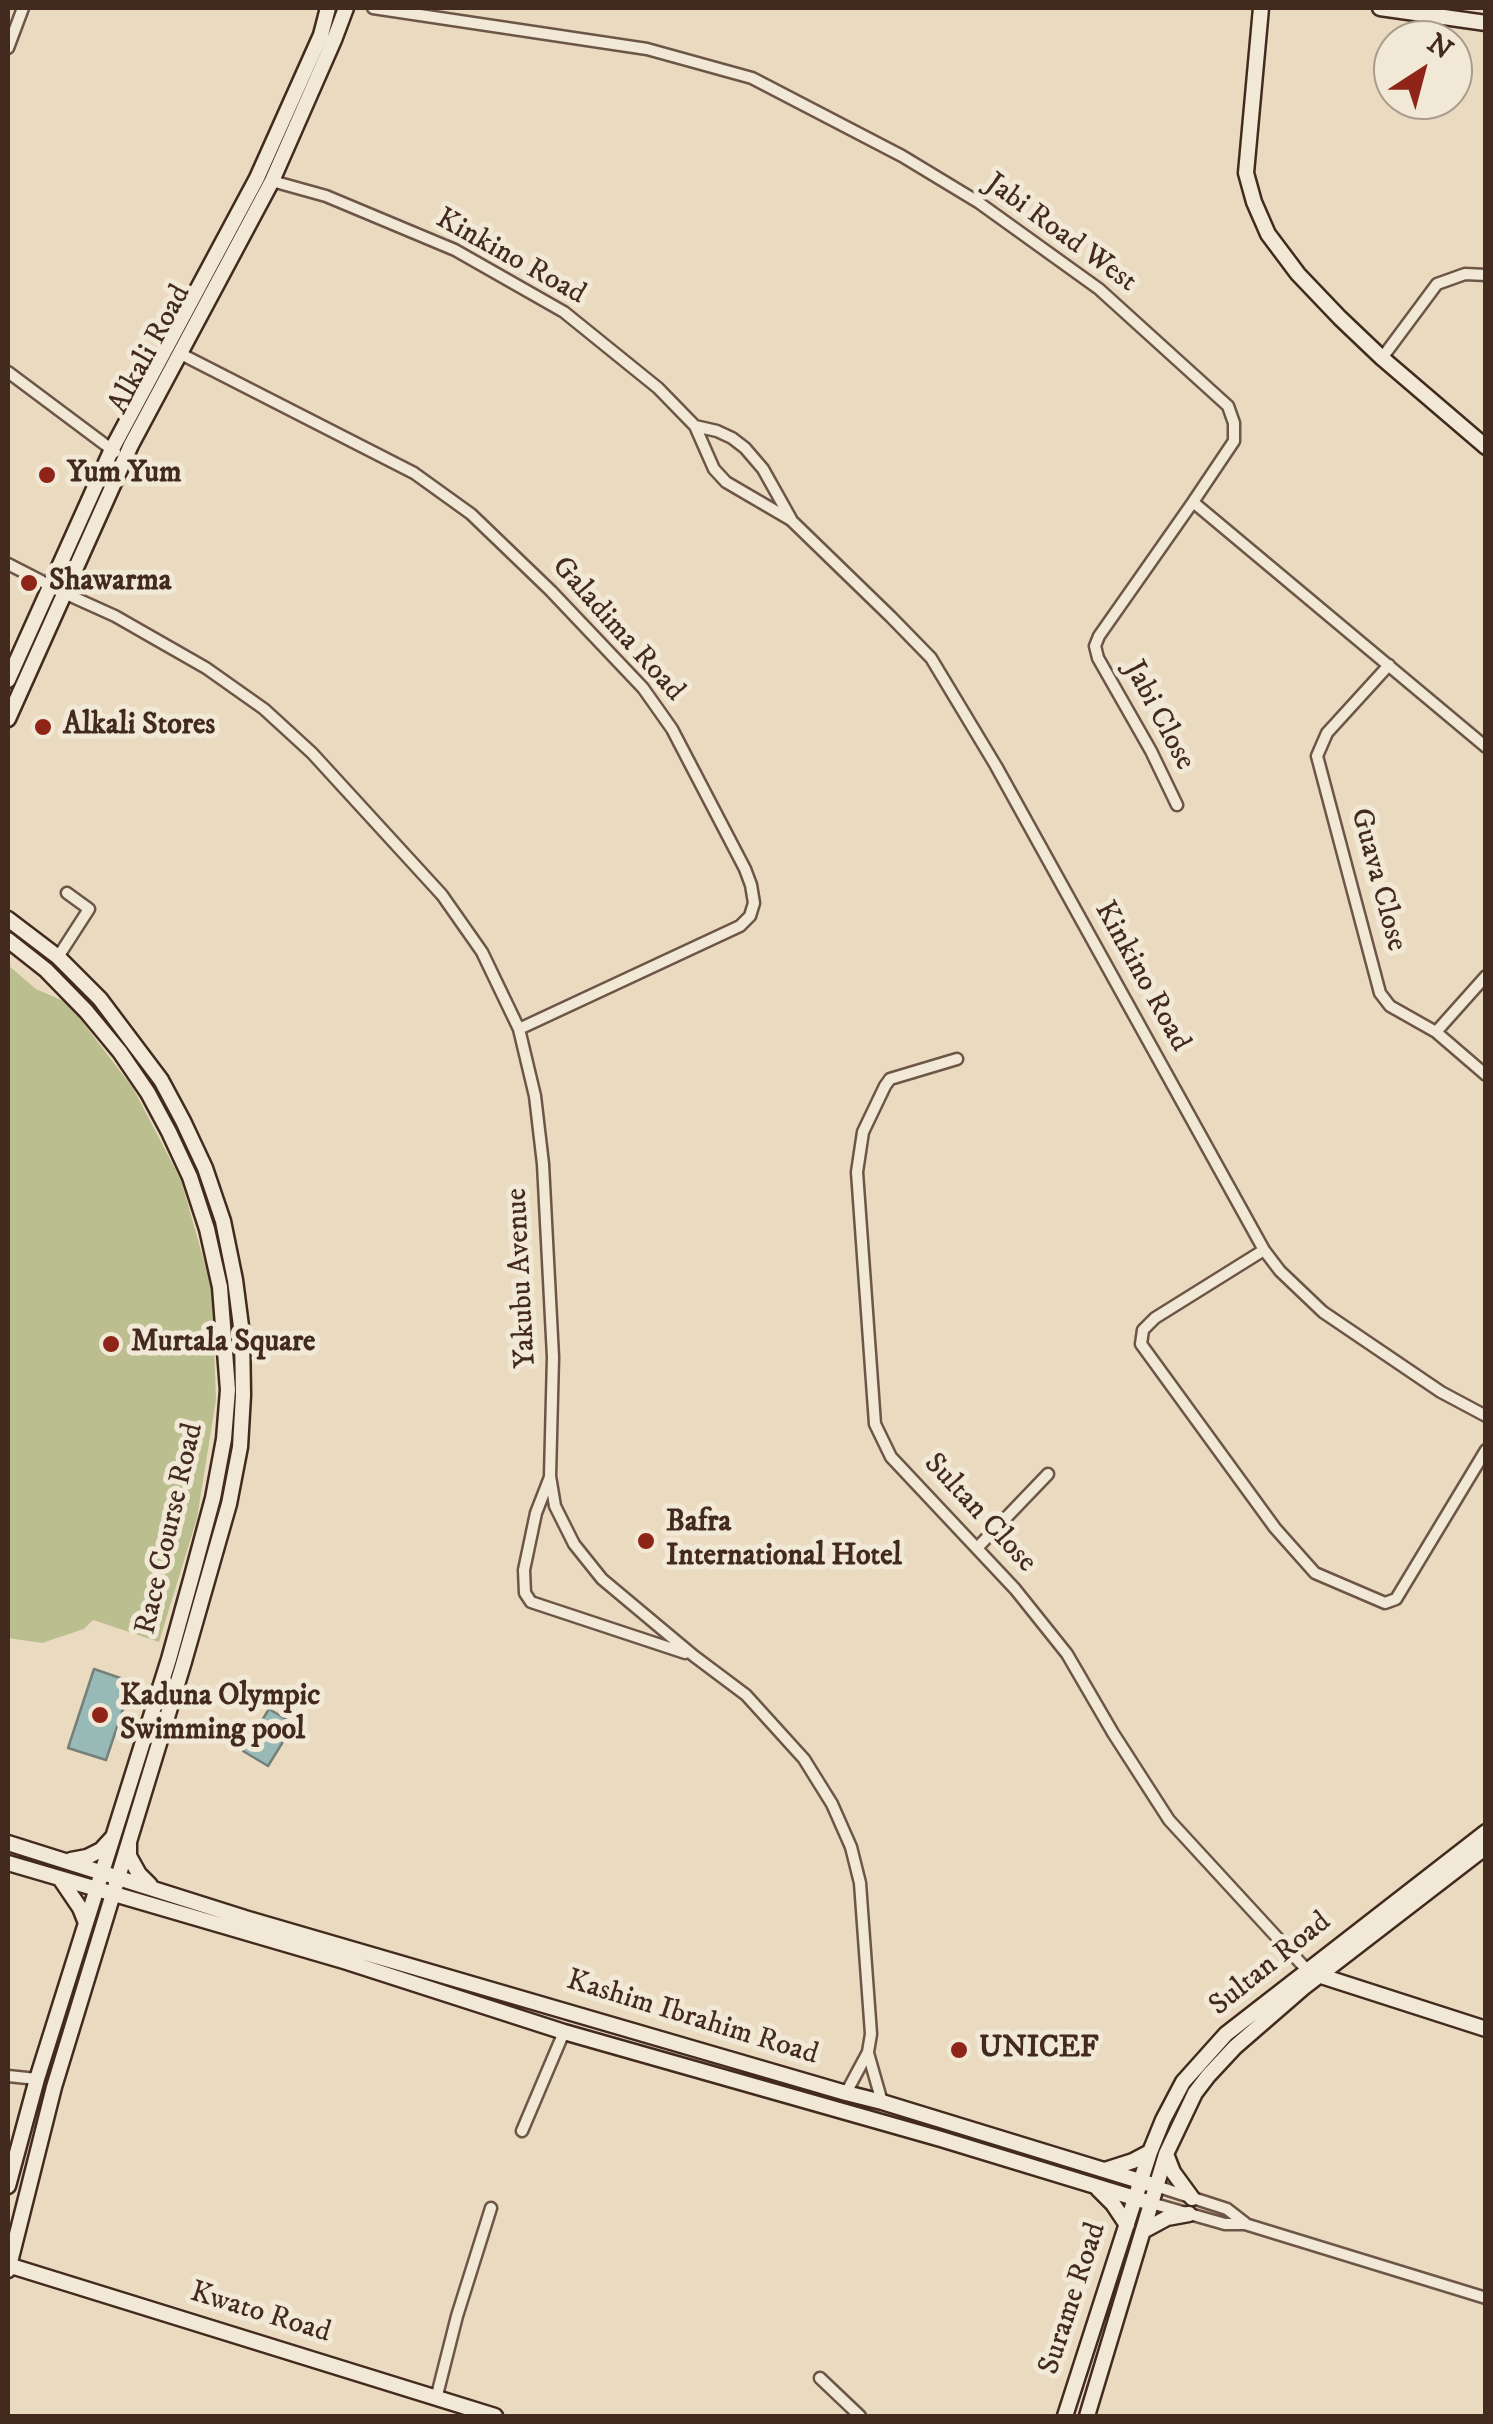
<!DOCTYPE html>
<html>
<head>
<meta charset="utf-8">
<style>
	body { margin:0 }
	#map { position:relative; width:1493px; height:2424px; overflow:hidden; background:#eadbc0; font-family:"IM FELL DW Pica",serif }
	canvas { display:block }
	.frame { position:absolute; inset:0; border:10px solid #432a1f; pointer-events:none }
	.north { position:absolute; left:1373px; top:20px; width:100px; height:100px; box-sizing:border-box; background:#f1e8d6; border:2px solid #ab9c8d; border-radius:50%; rotate:36deg; font-size:28px; font-weight:700; line-height:40px; text-align:center; color:#432a1f }
	.north::after { content:''; display:block; margin:auto; width:35px; height:45px; background:#8f2418; clip-path:polygon(50% 0,100% 100%,50% 72%,0 100%) }
</style>
</head>
<body>
<div id="map">
<canvas width="1493" height="2424"></canvas>
<div class="frame"></div>
<div class="north">N</div>
</div>
<script>
const g = document.querySelector('canvas').getContext('2d');
g.lineJoin = 'round';
function fillPath(path, color) { g.fillStyle = color; g.fill(path, 'evenodd'); }
const poly = rows => new Path2D(rows.map(r => 'M' + r).join(''));
function stroke(path, color, width, dash) { g.strokeStyle = color; g.lineWidth = width; g.lineCap = dash ? 'butt' : 'round'; g.setLineDash(dash || []); g.stroke(path); }
function write(font, color, halo, rows, align = 'center') {
  g.font = font + ' "IM FELL DW Pica",serif'; g.lineWidth = 10; g.setLineDash([]); g.textBaseline = 'middle'; g.strokeStyle = halo; g.fillStyle = color; for (const [text, x, y, turn = 0] of rows) {
    g.save(); g.translate(x, y); g.rotate((+turn || 0) * Math.PI / 180); g.textAlign = isNaN(turn) ? turn : align; if (halo) g.strokeText(text, 0, 0); g.fillText(text, 0, 0); g.restore();
  }
}
fillPath(poly([
	[8,965,36,989,68,1003,133,1088,181,1180,212,1289,216,1400,197,1518,159,1642,93,1620,84,1629,42,1643,8,1638]
]), '#bbbf90');
const water = poly([
	[94,1669,132,1682,106,1760,68,1748,94,1669],
	[269,1709,294,1724,268,1766,243,1751,269,1709]
]);
fillPath(water, '#98bab7');
stroke(water, '#76807a', 2.5);
const street = poly([
	[373,8,647,49,752,78,902,156,978,202,1099,289,1228,406,1234,423,1234,441,1193,502,1486,747],
	[8,48,23,8],
	[272,181,326,196,455,250,564,312,658,388,695,426,714,469,726,482,791,520,891,617,931,658,996,766,1264,1250,1280,1271,1323,1312,1441,1392,1486,1416],
	[181,354,414,473,471,514,551,591,643,688,672,729,745,869,751,885,754,903,750,916,740,926,519,1029],
	[1382,358,1437,284,1465,274,1486,275],
	[8,372,115,452],
	[695,426,717,431,732,438,745,448,763,469,791,519],
	[8,564,49,585],
	[64,593,115,616,206,668,264,709,312,753,442,895,482,952,519,1029,535,1096,543,1164,553,1357,550,1476,555,1506,574,1544,602,1579,694,1656,746,1695,804,1759,832,1804,851,1847,860,1883,871,2034,868,2052,846,2093],
	[1389,665,1327,733,1317,756,1380,993,1390,1006,1436,1032,1486,1075],
	[1177,805,1151,751,1098,658,1095,646,1099,636,1193,502],
	[58,957,89,909,67,893],
	[1436,1032,1486,976],
	[957,1059,890,1079,885,1086,863,1132,857,1172,875,1424,891,1457,1015,1589,1067,1654,1113,1733,1169,1820,1307,1970],
	[1264,1250,1155,1318,1143,1330,1141,1344,1275,1528,1315,1573,1385,1603,1396,1599,1486,1450],
	[550,1477,536,1513,524,1570,525,1593,531,1602,685,1653],
	[978,1547,1048,1474],
	[868,2053,882,2102],
	[8,2076,37,2079],
	[522,2131,564,2032],
	[1156,2186,1227,2209,1245,2223],
	[1151,2203,1225,2224,1245,2224,1486,2298],
	[820,2378,860,2416],
	[436,2399,457,2316,491,2208]
]);
const secondary = poly([
	[1261,8,1246,173,1254,202,1268,234,1298,274,1340,318,1382,358,1486,447],
	[1380,8,1486,23],
	[8,680,112,449,257,178,321,35,328,8],
	[8,719,131,445,272,181,334,40,346,8],
	[8,919,58,957,100,999,161,1080,183,1121,205,1168,223,1221,235,1280,242,1334,243,1395,240,1447,229,1504,183,1665,54,2087,8,2270],
	[8,940,46,970,86,1011,120,1052,148,1093,169,1132,190,1177,207,1229,220,1287,228,1390,224,1439,213,1498,192,1576,169,1659,37,2079,8,2186],
	[8,1843,245,1918,846,2093,882,2102,1156,2186],
	[129,1844,129,1856,139,1874,150,1885],
	[71,1860,87,1857,101,1850,112,1838],
	[8,1863,347,1962,564,2032,941,2139,1151,2203],
	[61,1880,80,1908,86,1923],
	[1312,1973,1486,2029],
	[1166,2154,1173,2172,1192,2198],
	[1105,2170,1133,2161,1150,2152],
	[1098,2189,1113,2204,1127,2225],
	[1143,2231,1167,2218,1189,2214],
	[8,2265,495,2416],
	[1065,2416,1150,2152,1163,2120,1183,2082,1226,2034,1486,1832],
	[1087,2416,1166,2154,1195,2093,1208,2076,1235,2047,1303,1988,1486,1847]
]);
stroke(street, '#6d5647', 15);
stroke(secondary, '#432a1f', 19);
stroke(street, '#f1e8d6', 10);
stroke(secondary, '#f1e8d6', 14);
for (const [x, y, r, color] of [
	[47,475,10,"#8f2418"],
	[29,583,10,"#8f2418"],
	[43,727,10,"#8f2418"],
	[111,1344,10,"#8f2418"],
	[646,1541,10,"#8f2418"],
	[100,1715,10,"#8f2418"],
	[959,2050,10,"#8f2418"]
]) { const dot = new Path2D(); dot.arc(x, y, r, 0, 2 * Math.PI); g.fillStyle = color; g.fill(dot); stroke(dot, '#f1e8d6', 4); }
write('30px', '#432a1f', '#f1e8d6', [
	["Jabi Road West",1060,234,36],
	["Kinkino Road",510,258,29],
	["Alkali Road",151,350,-62],
	["Galadima Road",617,630,48],
	["Jabi Close",1158,716,62],
	["Guava Close",1377,880,75],
	["Kinkino Road",1141,977,61],
	["Yakubu Avenue",523,1278,-93],
	["Sultan Close",979,1514,47],
	["Race Course Road",171,1529,-77],
	["Sultan Road",1271,1965,-39],
	["Kashim Ibrahim Road",692,2019,17],
	["Surame Road",1074,2299,-72],
	["Kwato Road",260,2314,17]
]);
write('bold 30px', '#432a1f', '#f1e8d6', [
	["Yum Yum",67,475],
	["Shawarma",49,583],
	["Alkali Stores",63,727],
	["Murtala Square",131,1344],
	["Bafra",666,1524],
	["International Hotel",666,1558],
	["Kaduna Olympic",120,1698],
	["Swimming pool",120,1732],
	["UNICEF",979,2050]
], 'left');
</script>
</body>
</html>
